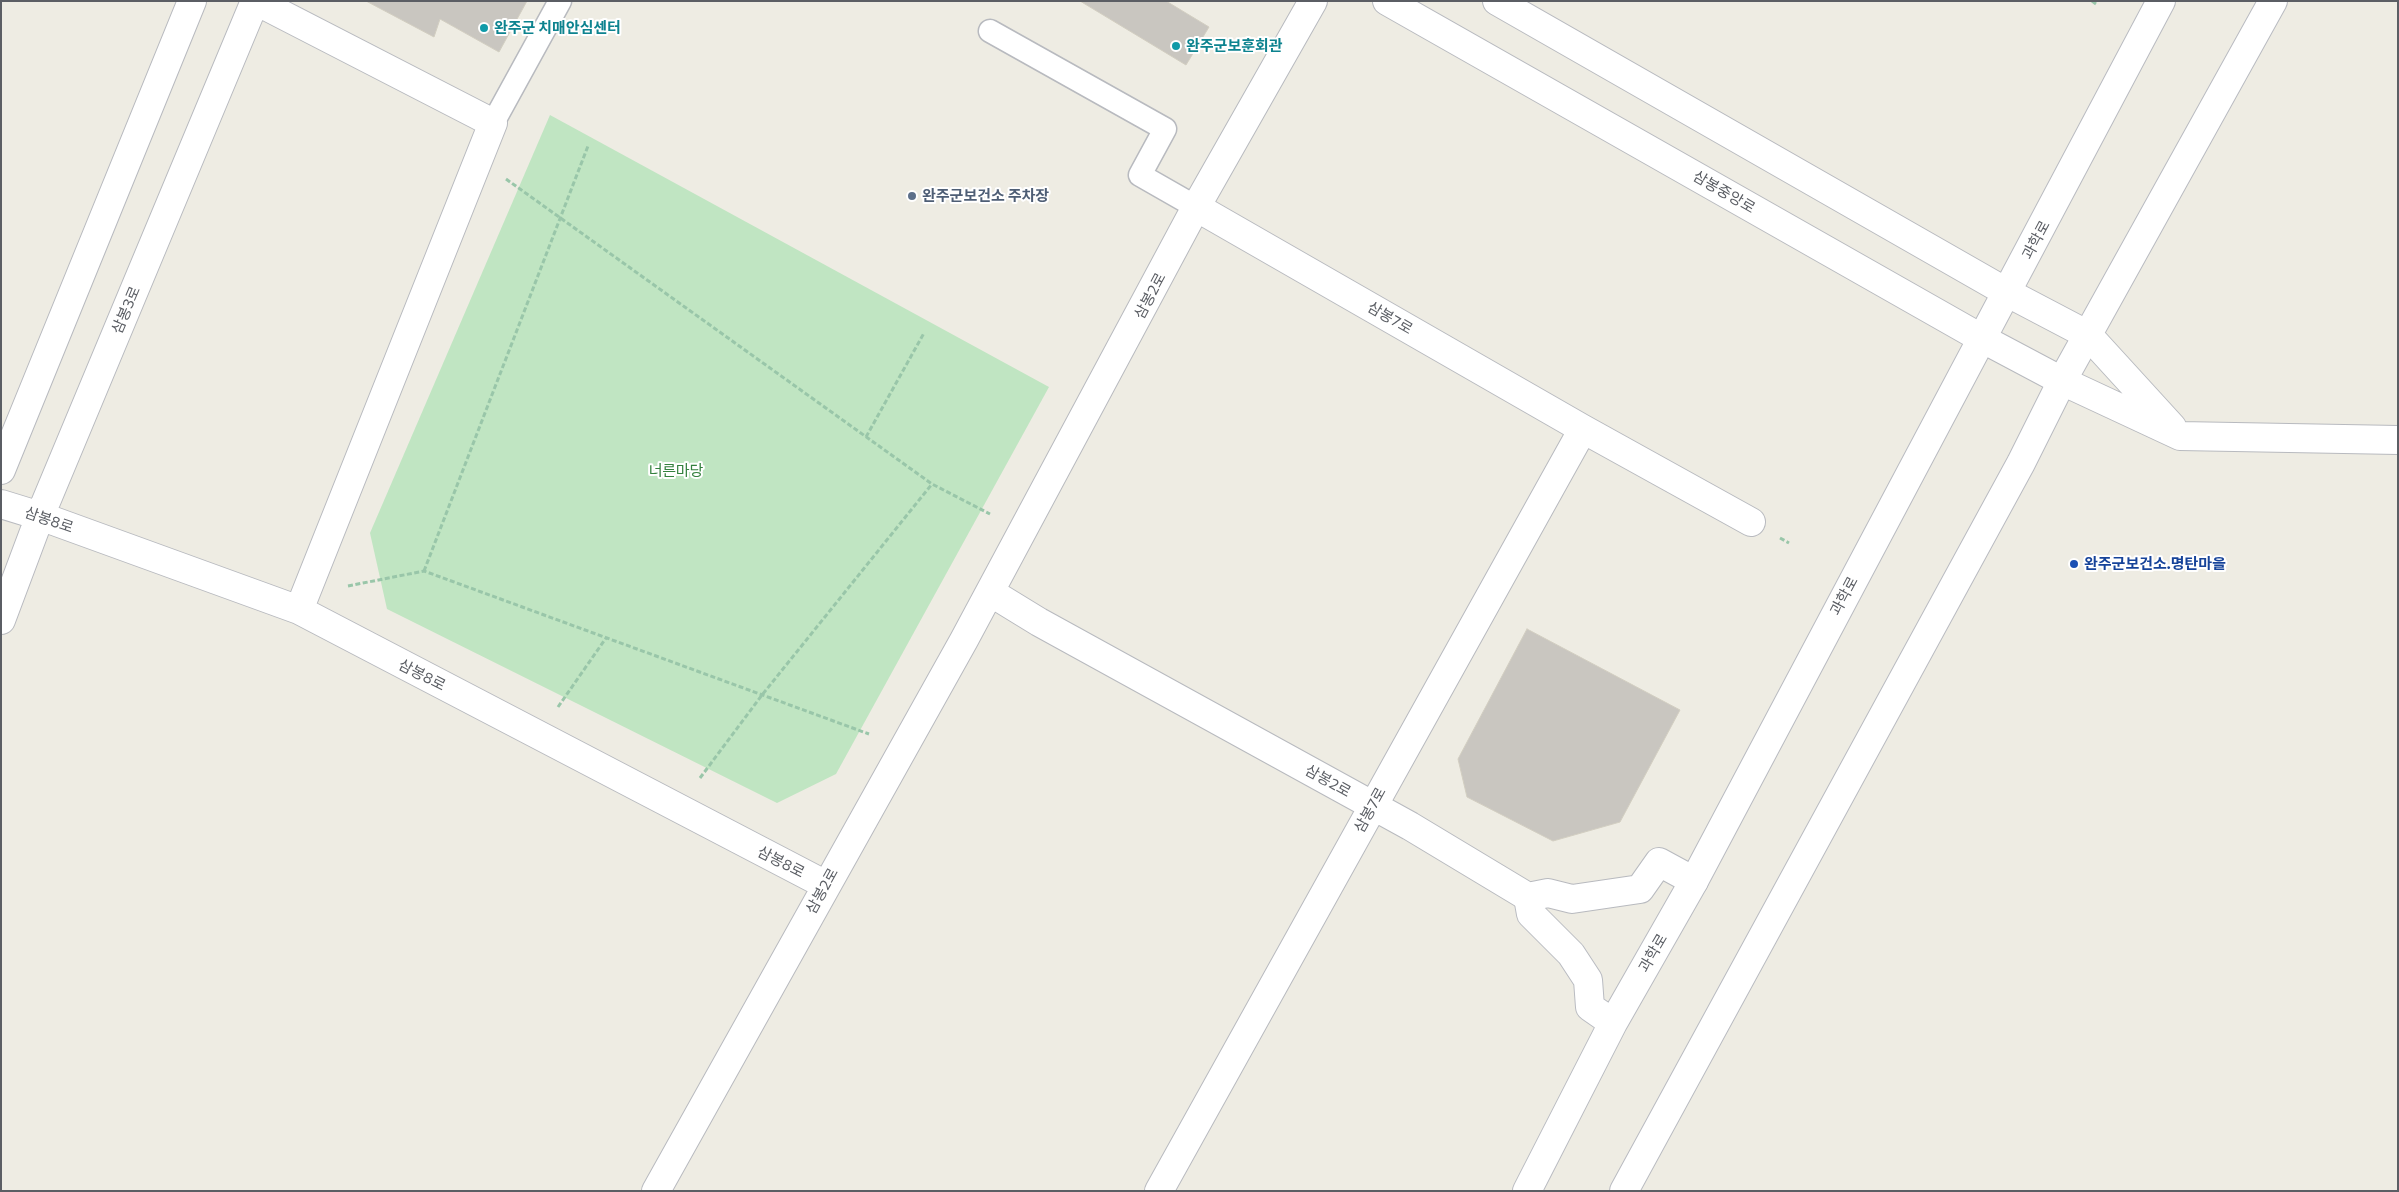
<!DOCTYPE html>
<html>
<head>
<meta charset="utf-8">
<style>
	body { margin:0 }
	#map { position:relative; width:2399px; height:1192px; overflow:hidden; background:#eeece3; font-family:Commissioner,sans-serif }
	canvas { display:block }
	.frame { position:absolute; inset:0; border:2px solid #5b5e64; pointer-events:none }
</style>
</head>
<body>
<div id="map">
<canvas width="2399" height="1192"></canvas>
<div class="frame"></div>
</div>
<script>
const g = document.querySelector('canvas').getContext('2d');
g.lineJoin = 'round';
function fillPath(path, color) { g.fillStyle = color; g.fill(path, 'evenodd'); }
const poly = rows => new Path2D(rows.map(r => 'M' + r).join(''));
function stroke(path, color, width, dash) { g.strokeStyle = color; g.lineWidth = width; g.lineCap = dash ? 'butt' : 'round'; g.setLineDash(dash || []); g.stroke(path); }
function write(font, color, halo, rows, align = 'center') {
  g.font = font + ' Commissioner,"Noto Sans KR",sans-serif'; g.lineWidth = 4; g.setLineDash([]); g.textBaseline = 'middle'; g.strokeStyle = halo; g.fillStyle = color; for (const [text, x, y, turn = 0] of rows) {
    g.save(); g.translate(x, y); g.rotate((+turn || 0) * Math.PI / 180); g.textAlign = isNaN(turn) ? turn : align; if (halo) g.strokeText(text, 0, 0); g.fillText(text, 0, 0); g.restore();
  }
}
fillPath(poly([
	[550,115,1049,387,836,774,777,803,387,609,370,533]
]), '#c0e5c2');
const building = poly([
	[366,1,527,1,499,52,440,19,434,37,366,1],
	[1080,1,1166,1,1209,27,1186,65,1080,1],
	[1527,629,1680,710,1620,822,1553,841,1467,797,1458,759,1527,629]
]);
fillPath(building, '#c9c6c0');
stroke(building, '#d2cec1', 1);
const lane = poly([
	[990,31,1165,129,1140,175,1196,207],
	[493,123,560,1]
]);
const street = poly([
	[256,1,493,123,299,610],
	[1387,1,1981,338,2062,381,2180,436,2398,440],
	[1497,1,2008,293,2088,335,2172,427],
	[1196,207,1583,429,1751,522],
	[1,470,192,1],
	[1,504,40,516,299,610,826,885],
	[990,592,1039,622,1410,826,1528,897,1548,893,1572,899,1640,889,1659,862,1694,881],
	[1,620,40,516,255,1],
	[656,1191,964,640,1196,207,1313,1],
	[1159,1191,1583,429]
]);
const secondary = poly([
	[1528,897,1531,914,1571,954,1588,980,1590,1007,1613,1023],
	[1527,1191,1613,1023,1694,881,2161,1],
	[1624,1191,2021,463,2062,381,2273,1]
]);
stroke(lane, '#b8babf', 25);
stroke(street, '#b8babf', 30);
stroke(secondary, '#b9bbc1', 30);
stroke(poly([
	[2092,1,2096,4],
	[506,179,932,484,990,514],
	[866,437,924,333],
	[1780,538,1789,543],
	[424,571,588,146],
	[348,586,424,571,869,734],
	[558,707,606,638],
	[700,778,762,695,932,484]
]), '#99c6a9', 3, [5, 2.5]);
stroke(lane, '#fff', 22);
stroke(street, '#fff', 28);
stroke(secondary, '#fff', 28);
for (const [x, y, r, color] of [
	[484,28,5,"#0f9aa8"],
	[1176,46,5,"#0f9aa8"],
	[912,196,5,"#5c6f8a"],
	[2074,564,5,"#1a4fb4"]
]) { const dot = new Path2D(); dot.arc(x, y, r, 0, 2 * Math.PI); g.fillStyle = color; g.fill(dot); stroke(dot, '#fff', 2); }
write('bold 15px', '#0d838f', '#fff', [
	["완주군 치매안심센터",494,28],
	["완주군보훈회관",1186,46]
], 'left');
write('15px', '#5b5e64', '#fff', [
	["삼봉중앙로",1724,192,30],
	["과학로",2036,240,-62],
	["삼봉2로",1150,296,-62],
	["삼봉3로",126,310,-67],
	["삼봉7로",1390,318,30],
	["삼봉8로",49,520,19],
	["과학로",1844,596,-62],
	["삼봉8로",422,675,27],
	["삼봉2로",1328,781,29],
	["삼봉7로",1370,810,-61],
	["삼봉8로",781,862,27],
	["삼봉2로",822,891,-61],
	["과학로",1653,953,-60]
]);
write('bold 15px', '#4e5e75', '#fff', [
	["완주군보건소 주차장",922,196]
], 'left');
write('15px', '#34813e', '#fff', [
	["너른마당",676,471]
]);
write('bold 15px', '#164399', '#fff', [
	["완주군보건소.명탄마을",2084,564]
], 'left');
</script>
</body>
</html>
